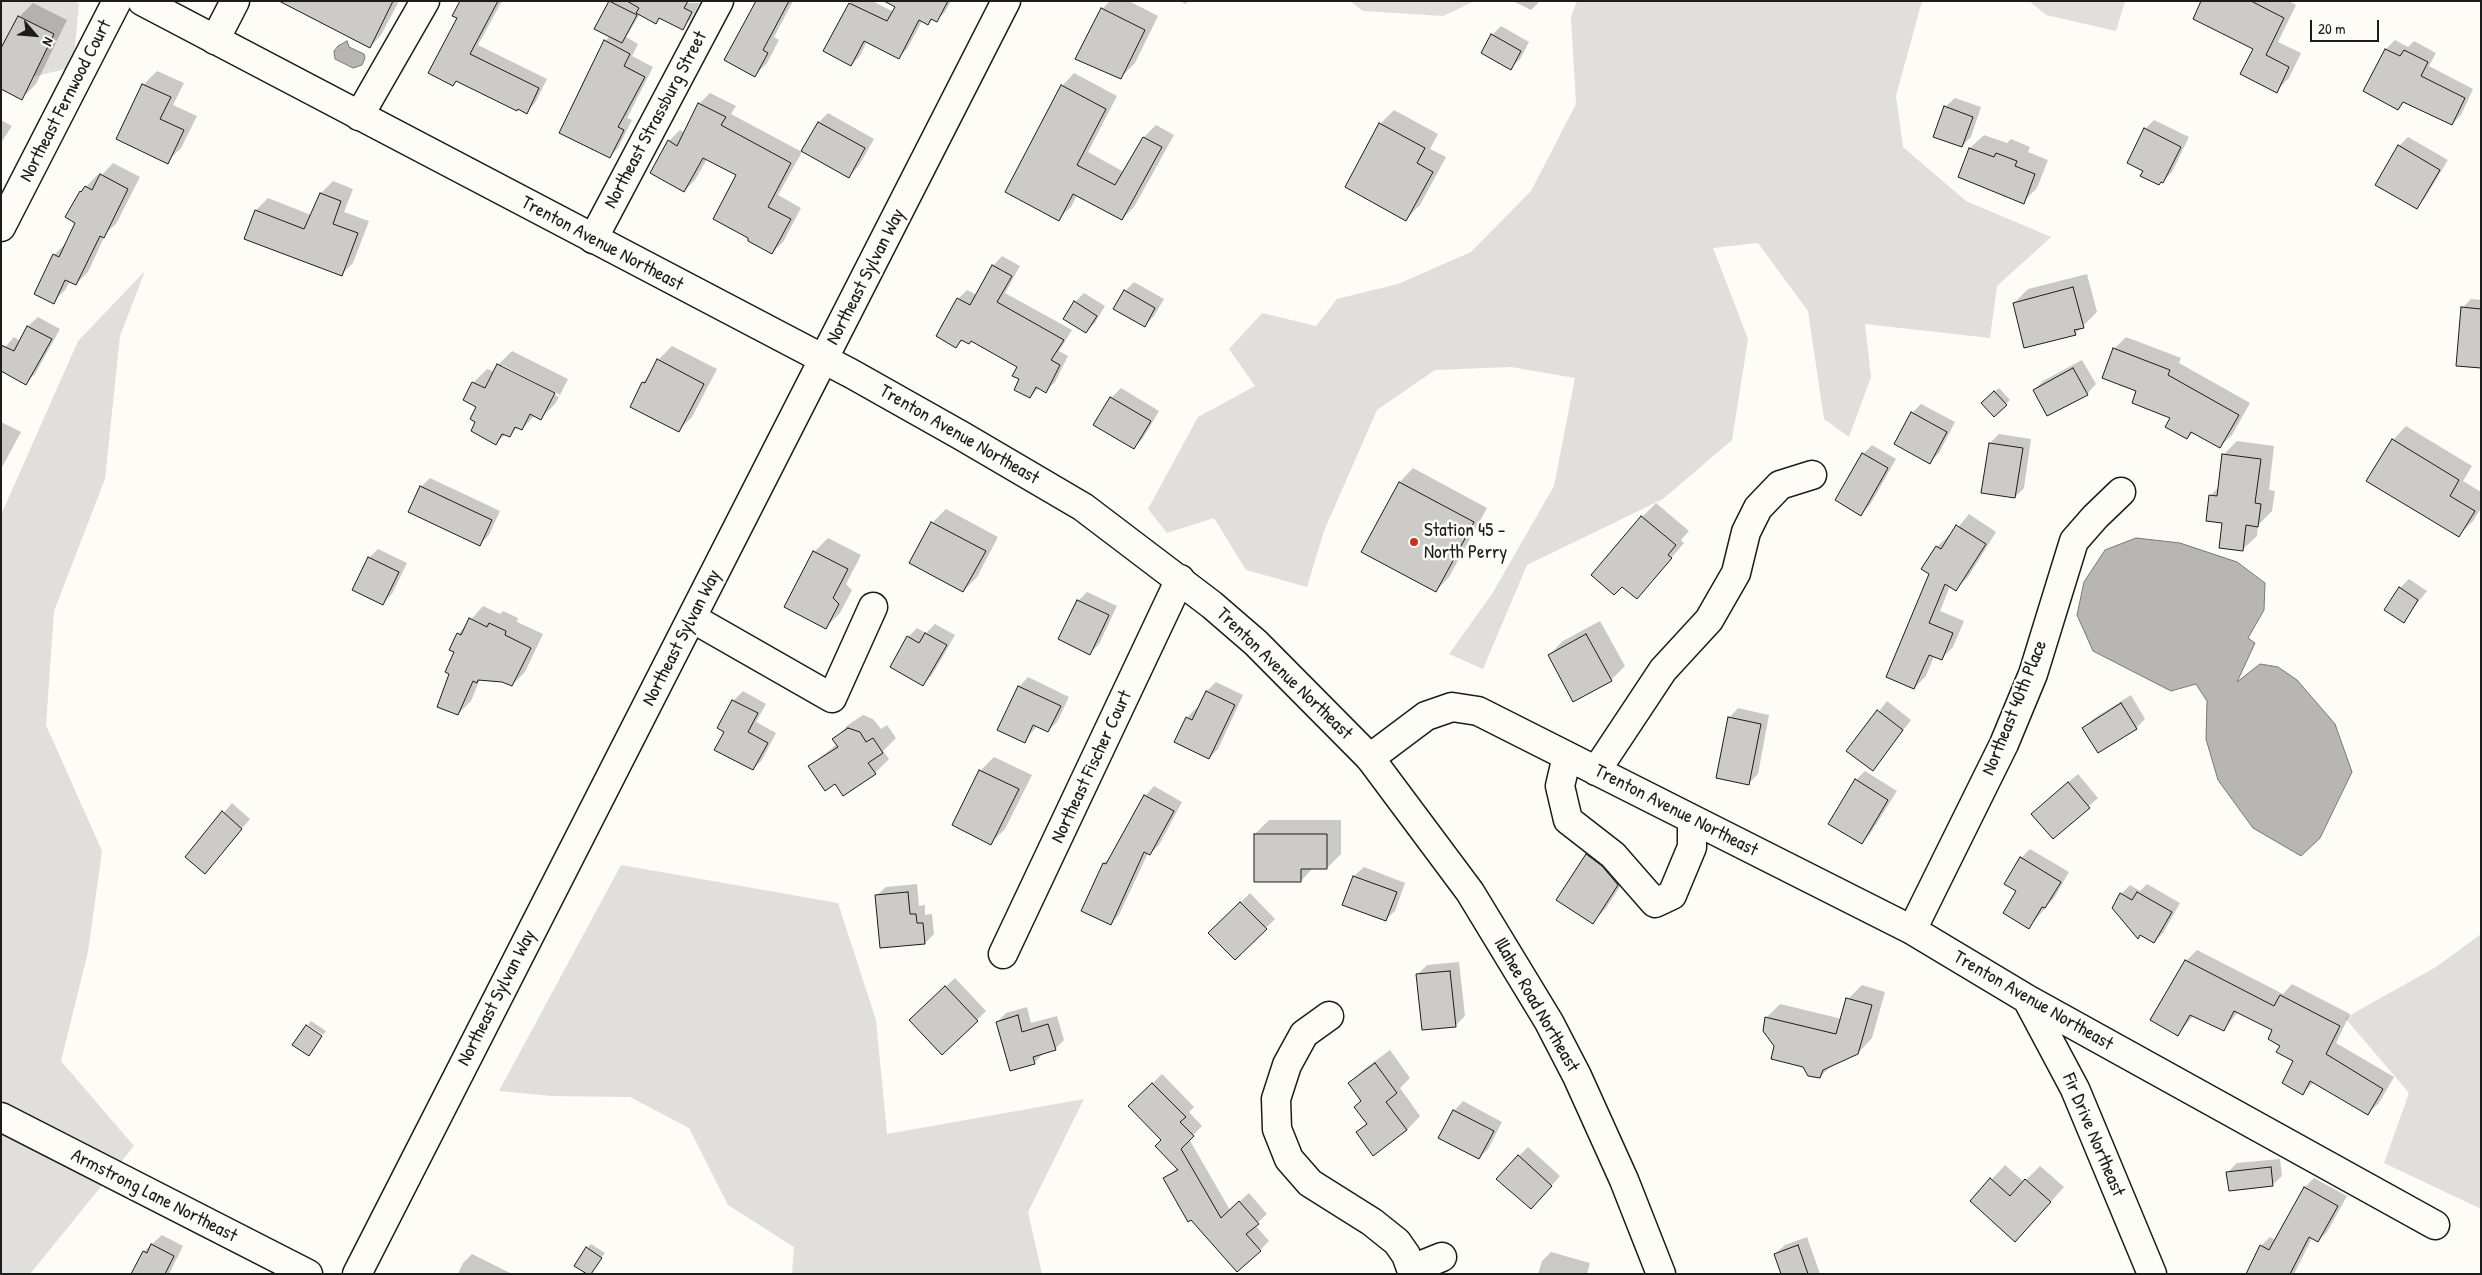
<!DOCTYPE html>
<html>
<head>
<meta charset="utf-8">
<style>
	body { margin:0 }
	#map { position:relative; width:2482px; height:1275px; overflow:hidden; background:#fdfcf7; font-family:"Patrick Hand",sans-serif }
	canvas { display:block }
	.frame { position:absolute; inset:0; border:2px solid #1c1c1c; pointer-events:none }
	.north { position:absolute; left:10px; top:10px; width:50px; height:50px; -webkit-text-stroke:4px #fdfcf7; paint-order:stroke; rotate:117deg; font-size:14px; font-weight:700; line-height:20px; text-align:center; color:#1c1c1c }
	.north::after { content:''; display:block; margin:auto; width:18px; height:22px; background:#1c1c1c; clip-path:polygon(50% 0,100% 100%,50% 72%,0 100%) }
	.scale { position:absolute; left:2310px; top:20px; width:69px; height:22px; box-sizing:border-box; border:2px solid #1c1c1c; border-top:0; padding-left:6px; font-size:15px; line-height:18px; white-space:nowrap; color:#1c1c1c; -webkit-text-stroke:4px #fdfcf7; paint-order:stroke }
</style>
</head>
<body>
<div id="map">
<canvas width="2482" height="1275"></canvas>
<div class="frame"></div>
<div class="north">N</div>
<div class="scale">20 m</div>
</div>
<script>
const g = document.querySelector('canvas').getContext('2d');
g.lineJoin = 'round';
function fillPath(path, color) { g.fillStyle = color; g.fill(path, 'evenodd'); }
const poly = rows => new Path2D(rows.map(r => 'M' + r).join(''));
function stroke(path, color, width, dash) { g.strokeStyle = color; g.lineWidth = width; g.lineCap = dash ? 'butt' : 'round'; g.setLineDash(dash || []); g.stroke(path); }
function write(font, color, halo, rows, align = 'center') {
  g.font = font + ' "Patrick Hand",sans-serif'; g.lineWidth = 5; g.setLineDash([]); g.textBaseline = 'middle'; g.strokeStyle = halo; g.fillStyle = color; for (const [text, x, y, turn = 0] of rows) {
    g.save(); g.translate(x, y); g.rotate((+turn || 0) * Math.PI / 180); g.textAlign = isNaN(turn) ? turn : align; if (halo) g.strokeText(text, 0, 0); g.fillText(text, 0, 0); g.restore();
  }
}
fillPath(poly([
	[1,1,74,1,79,4,73,67,1,85],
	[1350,1,1475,1,1443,16,1363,11],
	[1577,1,1922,1,1896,96,1903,147,1966,201,2051,237,1997,286,1990,338,1865,324,1871,377,1849,437,1824,419,1808,311,1758,243,1713,248,1748,339,1732,440,1663,499,1527,565,1483,669,1449,654,1492,594,1554,486,1575,378,1511,367,1435,370,1377,410,1324,531,1307,587,1246,570,1214,518,1167,533,1148,509,1198,417,1255,386,1229,349,1262,313,1316,326,1337,299,1398,284,1471,252,1531,191,1576,104,1571,17],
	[2029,1,2125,1,2116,31,2046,15],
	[145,271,120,336,105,479,54,611,46,725,102,851,88,952,61,1061,134,1146,30,1274,1,1274,1,515,78,341],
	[621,865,838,903,876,1020,887,1134,1084,1099,1028,1212,1042,1274,792,1274,794,1247,728,1205,689,1128,630,1097,552,1096,499,1091],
	[2481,934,2481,1209,2384,1163,2409,1093,2345,1018,2436,967]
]), '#e0dfdb');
const water = poly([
	[347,41,349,47,364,54,365,58,362,65,353,68,335,59,334,51,338,46,347,41],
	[2136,538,2180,543,2237,562,2265,583,2264,610,2248,638,2255,643,2237,682,2260,664,2278,667,2297,680,2335,724,2352,772,2320,838,2301,856,2253,828,2218,780,2206,739,2207,701,2196,684,2171,691,2093,651,2077,615,2084,582,2105,550,2136,538]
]);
fillPath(water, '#b7b6b2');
stroke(water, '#797876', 1);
fillPath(poly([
	[282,1,399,1,381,35,370,47],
	[461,1,502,1,478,45,547,79,535,103,526,112,457,80,453,85],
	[610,1,700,3,691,19,682,29,661,17,656,22,640,14,626,37,638,44,632,56,653,67,627,118,632,120,618,148,609,157,585,86,582,84,605,41,610,36,596,28],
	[757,1,793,1,774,37,779,40,767,63,755,75],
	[852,1,872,1,894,12,899,1,951,1,945,12,936,21,933,19,928,24,922,21,907,49,899,57,867,41,860,56,851,65,824,50],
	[1110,1,1129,1,1158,16,1135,63,1121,77,1102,9],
	[1179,1,1188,1,1186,4],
	[1513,1,1540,1,1531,10],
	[2203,1,2289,1,2296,5,2278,42,2301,53,2289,78,2276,91,2255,48],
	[33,3,67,20,36,84,22,98,19,17],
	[1501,26,1529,42,1520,59,1511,68,1492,35],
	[2395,40,2408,47,2414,41,2436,53,2429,66,2473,89,2461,115,2452,124,2405,101,2398,109,2364,90,2386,49],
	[157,71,184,83,173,105,197,116,181,148,167,162,143,85],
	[1074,73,1117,96,1088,152,1124,172,1144,137,1156,125,1174,135,1134,207,1122,219,1077,195,1071,207,1058,219,1062,86],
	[710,93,736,106,731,114,802,152,778,195,801,208,783,242,772,253,738,175,707,159,695,180,684,191,669,141,680,130,685,133,699,104],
	[1955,98,1981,107,1971,137,1962,146,1945,107],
	[1394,110,1438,134,1430,149,1446,157,1420,205,1406,219,1380,124],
	[828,113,874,139,858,167,849,176,819,122],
	[1,120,12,126,1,143],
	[2154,120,2189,137,2172,172,2163,181,2144,170,2145,129],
	[1984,135,2007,143,2011,139,2030,147,2028,152,2048,160,2037,188,2023,202,1970,148],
	[2408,137,2448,160,2425,198,2416,207,2399,146],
	[113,163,140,177,116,224,106,233,88,272,76,284,70,281,65,290,53,302,54,255,66,243,77,222,86,187,98,174,101,176],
	[333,181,353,189,344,212,369,221,353,263,341,275,256,210,268,198,311,215,321,193],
	[1002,256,1020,266,1005,293,1072,330,1059,351,1068,356,1055,382,1046,391,1039,388,1030,397,1021,379,1019,366,972,340,963,340,956,346,958,299,967,290,977,295,993,266],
	[2087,274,2097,312,2075,334,2014,303,2028,289],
	[1134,282,1164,299,1154,316,1145,325,1125,291],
	[1084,293,1105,306,1095,323,1086,332,1075,302],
	[2471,299,2481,300,2481,367,2462,308],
	[38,317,60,329,35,374,26,383,1,352,14,337,20,341,28,326],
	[2126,337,2181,358,2179,363,2250,403,2232,435,2220,446,2193,432,2187,438,2172,417,2138,390,2114,349],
	[672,346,717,369,692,417,678,431,643,382,650,376,658,360],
	[512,351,568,379,560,395,502,365,502,368,559,397,555,404,541,418,535,415,522,429,518,427,509,436,506,434,496,443,477,422,478,406,473,383,487,369,495,372,498,365],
	[2082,360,2096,384,2087,394,2034,390,2043,381],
	[1121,388,1159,411,1143,438,1134,448,1095,425,1111,398],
	[1999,388,2010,400,1994,415,1982,403],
	[1921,404,1955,422,1939,453,1930,462,1912,413],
	[1,422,21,432,1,469],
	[2406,426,2472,466,2463,481,2481,492,2481,508,2473,521,2459,535,2393,440],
	[1999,434,2031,439,2024,488,2015,497,1990,443],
	[2237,441,2274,446,2269,490,2275,491,2272,511,2258,525,2257,536,2243,549,2224,522,2210,496,2219,487,2223,455],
	[1872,445,1896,459,1870,505,1861,514,1863,454],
	[1413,468,1487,508,1449,577,1436,591,1400,482],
	[430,478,500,511,489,535,480,544,421,487],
	[1656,503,1689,531,1681,540,1684,543,1637,598,1642,517],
	[946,509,998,537,977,577,963,591,932,523],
	[1969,514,1996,532,1968,577,1956,589,1950,586,1940,611,1964,621,1953,647,1941,659,1934,656,1926,676,1914,688,1937,547,1949,535,1951,536],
	[828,538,861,555,846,584,852,590,840,613,826,627,814,552],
	[378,549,407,563,392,594,383,603,369,558],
	[2409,579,2427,591,2403,621,2400,588],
	[1087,592,1117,606,1099,644,1090,653,1078,601],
	[483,606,500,614,503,611,518,618,517,622,543,634,525,672,512,685,503,680,480,679,471,701,458,714,451,674,458,634],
	[1600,621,1625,666,1611,680,1549,655,1563,641],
	[935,624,955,635,932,675,923,684,908,637,917,628,926,633],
	[1028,677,1069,697,1057,722,1048,731,1037,726,1024,742,1019,687],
	[1216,682,1243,695,1218,749,1209,758,1187,718,1196,708,1198,709,1207,691],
	[743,691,766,704,756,722,776,733,762,760,753,769,726,731,719,727,733,701],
	[2131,695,2145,719,2136,728,2098,752,2084,728,2093,719],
	[1887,701,1911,720,1873,770,1848,751],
	[1738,708,1769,715,1758,774,1749,783,1729,718],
	[863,715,873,719,881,729,887,725,896,738,883,751,889,759,875,773,836,783,810,766,837,744,834,739,848,725],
	[994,757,1032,775,1005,829,991,843,954,825,980,771],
	[1865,771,1897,791,1870,834,1861,843,1856,780],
	[2078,774,2098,798,2053,838,2042,805],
	[1154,786,1182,802,1159,845,1150,854,1148,853,1119,915,1110,924,1082,911,1104,863,1113,855,1145,796],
	[232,803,250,819,205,872,187,857],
	[1269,820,1341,820,1341,854,1327,868,1313,868,1301,881,1255,834],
	[1601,841,1631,870,1606,908,1593,922,1558,900,1587,855],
	[2030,849,2069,872,2054,898,2029,927,2017,890,2021,858],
	[1364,867,1405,883,1395,911,1385,920,1344,904,1354,876],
	[917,884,919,906,925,905,925,915,932,914,934,934,925,943,876,896,886,887],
	[2147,884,2180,903,2163,933,2154,942,2141,934,2138,937,2121,894,2130,885,2140,891],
	[1250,893,1275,919,1235,958,1210,933],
	[2197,950,2283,994,2292,984,2350,1014,2336,1043,2394,1077,2379,1103,2367,1114,2314,1082,2303,1093,2295,1060,2281,1045,2274,1030,2238,1012,2223,1030,2194,1015,2178,1034,2186,961],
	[1459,962,1465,1016,1455,1026,1417,975,1427,965],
	[955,978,986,1011,977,1020,920,1011],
	[1862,985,1885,992,1872,1038,1858,1053,1833,1064,1820,1077,1775,1046,1766,1018,1780,1004,1842,1019,1848,999],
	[1027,1007,1031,1023,1057,1016,1064,1040,1055,1049,1043,1054,1034,1063,997,1022,1006,1013],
	[311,1021,326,1031,323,1035,308,1025],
	[1390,1050,1410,1078,1400,1088,1420,1116,1407,1130,1357,1132,1367,1123,1362,1100,1349,1084,1363,1070],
	[1162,1074,1194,1107,1189,1112,1202,1126,1189,1139,1230,1210,1249,1193,1267,1214,1255,1225,1269,1241,1260,1250,1165,1179,1178,1167,1163,1140,1130,1106],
	[1463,1101,1502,1122,1488,1149,1479,1158,1454,1111],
	[1528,1147,1560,1176,1540,1199,1519,1156],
	[2280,1159,2282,1176,2272,1185,2228,1172,2237,1163],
	[2005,1165,2024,1182,2040,1166,2064,1187,2029,1226,1972,1201],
	[2314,1178,2347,1196,2327,1232,2318,1241,2312,1238,2294,1274,2247,1274,2261,1246,2270,1237,2276,1240,2305,1187],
	[162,1235,183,1246,169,1274,132,1274,144,1251],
	[1807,1237,1820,1274,1783,1274,1775,1254,1785,1245],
	[591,1244,605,1253,590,1274,587,1248],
	[1551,1252,1590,1263,1587,1274,1538,1274,1542,1261],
	[472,1254,512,1274,458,1274,463,1263]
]), '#0003');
const building = poly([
	[279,1,393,1,370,48,279,1],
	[460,1,498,1,470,54,539,88,527,114,518,109,517,111,456,81,453,86,428,73,457,18,452,16,460,1],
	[609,1,637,15,622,43,594,29,609,1],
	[627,1,688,1,684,8,692,12,683,30,659,18,656,24,636,13,639,8,627,1],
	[756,1,789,1,763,50,768,53,755,77,724,60,756,1],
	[884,1,948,1,937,22,931,19,928,25,919,20,899,59,864,41,851,66,823,51,849,3,887,21,895,7,884,1],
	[2201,1,2251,1,2284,18,2266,55,2289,67,2277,93,2240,74,2253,49,2193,19,2201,1],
	[1101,8,1145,30,1121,79,1075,59,1101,8],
	[18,16,54,34,22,100,1,89,1,48,18,16],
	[1491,34,1521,51,1511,70,1481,53,1491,34],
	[604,40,630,54,624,66,645,77,618,127,624,130,610,158,559,133,604,40],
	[2385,49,2400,56,2404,50,2428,62,2421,76,2465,98,2452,125,2403,102,2398,110,2363,91,2385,49],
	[142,84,171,97,160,119,184,130,168,164,116,139,142,84],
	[1061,85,1106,109,1077,165,1115,185,1143,137,1162,147,1122,220,1073,194,1059,221,1005,192,1061,85],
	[698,103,726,117,721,125,791,163,768,207,791,219,772,254,748,241,748,238,713,219,736,175,703,158,684,192,650,173,668,140,677,146,698,103],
	[1944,106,1973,117,1962,147,1933,137,1944,106],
	[818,122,865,148,849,178,801,151,818,122],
	[1379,123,1425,148,1417,163,1433,172,1406,221,1345,187,1379,123],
	[2144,128,2181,147,2163,183,2161,182,2159,185,2140,176,2143,171,2127,163,2144,128],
	[2398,145,2440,170,2417,209,2375,185,2398,145],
	[1969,148,1994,157,1996,153,2017,161,2015,166,2035,174,2024,204,1958,177,1969,148],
	[100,174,128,189,104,238,100,236,76,285,65,280,54,304,34,294,53,254,59,257,75,223,65,217,80,191,81,192,85,186,92,190,100,174],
	[320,193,341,201,333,224,358,233,342,276,244,239,255,210,304,229,320,193],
	[992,265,1012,276,997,302,1064,340,1051,360,1060,365,1046,393,1036,387,1030,398,1014,390,1019,379,1012,376,1017,367,971,341,969,344,961,340,956,348,936,336,957,298,970,305,992,265],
	[2073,287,2084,328,2074,330,2076,335,2024,348,2013,303,2073,287],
	[1124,290,1155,308,1145,327,1113,309,1124,290],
	[1074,301,1097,316,1086,333,1063,319,1074,301],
	[2461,307,2481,309,2481,368,2456,366,2461,307],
	[27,326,52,339,26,385,1,371,1,345,14,351,27,326],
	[2113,348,2170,370,2168,375,2239,415,2220,448,2191,432,2187,439,2165,427,2170,418,2132,403,2136,391,2102,378,2113,348],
	[657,359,704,384,679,432,630,407,642,382,645,383,657,359],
	[497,364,555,393,541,420,530,414,522,430,515,427,510,437,502,434,496,445,471,431,475,422,470,419,476,407,463,400,472,382,485,388,497,364],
	[2073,368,2088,395,2047,416,2033,390,2073,368],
	[1994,391,2007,405,1994,417,1981,403,1994,391],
	[1110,397,1151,421,1134,449,1093,425,1110,397],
	[1911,412,1947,432,1930,464,1894,444,1911,412],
	[2392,439,2459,480,2450,496,2475,511,2459,537,2366,481,2392,439],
	[1989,443,2023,448,2015,498,1981,493,1989,443],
	[1862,453,1888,468,1861,516,1835,500,1862,453],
	[2222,454,2261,459,2255,503,2261,504,2258,527,2246,525,2243,551,2219,548,2222,523,2206,521,2209,495,2217,496,2222,454],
	[1399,482,1474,522,1436,592,1361,552,1399,482],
	[420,486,492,520,480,546,408,512,420,486],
	[1641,516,1676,545,1668,555,1672,558,1637,599,1622,587,1614,595,1591,575,1641,516],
	[931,522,986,551,963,592,909,563,931,522],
	[1956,525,1986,544,1956,591,1945,584,1929,623,1953,633,1942,660,1929,655,1914,689,1886,677,1929,574,1921,569,1936,546,1941,549,1956,525],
	[813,551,848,569,833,598,839,604,826,629,784,607,813,551],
	[368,557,399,572,383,605,352,590,368,557],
	[2399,587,2418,600,2404,623,2384,610,2399,587],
	[1077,600,1109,615,1090,655,1058,639,1077,600],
	[469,618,487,627,489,623,506,631,505,635,531,648,512,686,502,682,478,680,477,683,473,681,458,715,437,707,449,674,445,672,454,652,449,650,457,633,461,635,469,618],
	[925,633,947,645,923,686,890,667,907,636,919,643,925,633],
	[1586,634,1612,681,1573,702,1548,655,1586,634],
	[1018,686,1061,706,1048,732,1033,725,1025,743,997,730,1018,686],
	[1206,691,1235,705,1209,759,1174,742,1186,717,1192,720,1206,691],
	[732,700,758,713,748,732,768,743,753,770,714,750,724,732,717,728,732,700],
	[2121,703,2137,729,2098,753,2082,728,2121,703],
	[1877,710,1903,730,1873,771,1846,751,1877,710],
	[1728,717,1761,724,1749,785,1716,778,1728,717],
	[848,728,860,732,866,742,873,738,883,753,868,763,876,774,843,796,835,784,825,791,808,766,838,747,832,739,848,728],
	[979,770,1019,789,991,845,952,825,979,770],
	[1855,779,1888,800,1862,844,1828,824,1855,779],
	[2068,782,2090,808,2053,839,2031,814,2068,782],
	[1144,795,1174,811,1150,855,1144,852,1111,925,1081,911,1103,863,1106,864,1144,795],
	[222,811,242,829,205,874,185,857,222,811],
	[1254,834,1327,834,1327,869,1301,869,1301,882,1254,882,1254,834],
	[1586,854,1602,866,1618,885,1593,924,1556,900,1586,854],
	[2020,857,2061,882,2045,908,2042,907,2029,929,2003,913,2016,891,2004,884,2020,857],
	[1353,876,1397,892,1386,921,1342,905,1353,876],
	[908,892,910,914,916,914,917,923,923,923,925,944,880,948,875,895,908,892],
	[2137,892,2172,912,2154,943,2140,935,2138,939,2112,908,2120,893,2132,900,2137,892],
	[1240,902,1267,929,1235,960,1208,933,1240,902],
	[2185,960,2274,1006,2280,995,2340,1026,2326,1054,2383,1089,2368,1115,2310,1081,2303,1095,2282,1083,2293,1061,2276,1052,2280,1046,2268,1039,2272,1030,2234,1011,2224,1031,2190,1015,2178,1036,2150,1020,2185,960],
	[1450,971,1456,1027,1422,1030,1416,974,1450,971],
	[945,986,978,1021,942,1055,909,1020,945,986],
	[1846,998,1872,1005,1858,1054,1823,1070,1820,1078,1808,1076,1803,1067,1771,1059,1774,1046,1763,1031,1765,1017,1836,1034,1846,998],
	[1018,1015,1022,1032,1048,1024,1056,1050,1033,1057,1035,1064,1010,1071,996,1022,1018,1015],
	[306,1025,322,1036,309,1056,292,1045,306,1025],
	[1375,1063,1397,1093,1386,1102,1407,1130,1373,1156,1356,1132,1367,1124,1354,1107,1361,1101,1348,1083,1375,1063],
	[1152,1083,1186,1117,1180,1122,1194,1136,1181,1149,1221,1218,1239,1201,1259,1224,1246,1234,1261,1251,1237,1272,1191,1220,1188,1222,1163,1178,1178,1170,1155,1146,1161,1140,1128,1106,1152,1083],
	[1453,1110,1494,1131,1479,1159,1438,1138,1453,1110],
	[1518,1155,1552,1186,1531,1209,1496,1179,1518,1155],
	[2271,1167,2273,1186,2229,1191,2226,1172,2271,1167],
	[1990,1178,2010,1196,2025,1179,2051,1202,2015,1242,1970,1201,1990,1178],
	[2304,1187,2338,1206,2318,1242,2309,1237,2290,1274,2246,1274,2260,1245,2269,1250,2304,1187],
	[151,1244,174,1256,165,1274,131,1274,143,1251,147,1253,151,1244],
	[1798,1245,1808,1274,1781,1274,1774,1254,1798,1245],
	[586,1247,602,1258,591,1274,587,1274,574,1266,586,1247]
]);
fillPath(building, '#cccbc8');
stroke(building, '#1c1c1c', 1);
const minor = poly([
	[215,40,235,1],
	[359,116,425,1],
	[1,227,117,1],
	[593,239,719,1],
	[692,618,832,698,873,607],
	[1567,756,1560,786,1568,820,1613,855,1655,903,1672,895,1692,847,1692,819],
	[1370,758,1426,716,1452,707,1478,711,1912,930,2027,999,2435,1225],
	[1596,771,1663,670,1709,620,1736,573,1746,532,1758,508,1780,485,1812,475],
	[1912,930,2004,744,2033,674,2074,541,2095,517,2121,492],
	[1003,954,1180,579],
	[2027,999,2075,1089,2152,1274],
	[1329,1016,1304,1034,1287,1065,1276,1099,1277,1129,1289,1159,1310,1183,1372,1222,1397,1242,1406,1255,1413,1274],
	[1,1117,308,1274],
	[1412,1269,1442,1257]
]);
const major = poly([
	[142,1,852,374,962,436,1083,507,1212,605,1256,643,1370,758,1470,892,1549,1022,1577,1076,1624,1180,1661,1274],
	[357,1274,1006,1]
]);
stroke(minor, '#1c1c1c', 31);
stroke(major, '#1c1c1c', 31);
stroke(minor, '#fdfcf7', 28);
stroke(major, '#fdfcf7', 28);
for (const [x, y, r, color] of [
	[1414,542,5,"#c8321e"]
]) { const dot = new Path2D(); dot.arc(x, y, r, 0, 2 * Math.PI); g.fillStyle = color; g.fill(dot); stroke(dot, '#fdfcf7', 2); }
write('19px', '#1c1c1c', '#fdfcf7', [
	["Northeast Fernwood Court",66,101,-63],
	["Northeast Strassburg Street",656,120,-62],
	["Trenton Avenue Northeast",602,244,28],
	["Northeast Sylvan Way",866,277,-63],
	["Trenton Avenue Northeast",959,435,30],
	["Northeast Sylvan Way",682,638,-63],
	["Trenton Avenue Northeast",1284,674,44],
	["Northeast 40th Place",2015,708,-68],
	["Northeast Fischer Court",1092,767,-65],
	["Trenton Avenue Northeast",1676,811,27],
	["Northeast Sylvan Way",497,998,-63],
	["Trenton Avenue Northeast",2033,1001,30],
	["Illahee Road Northeast",1536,1005,60],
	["Fir Drive Northeast",2093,1135,67],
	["Armstrong Lane Northeast",154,1196,27]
]);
write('19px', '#1c1c1c', '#fdfcf7', [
	["Station 45 -",1424,531],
	["North Perry",1424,553]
], 'left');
</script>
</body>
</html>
